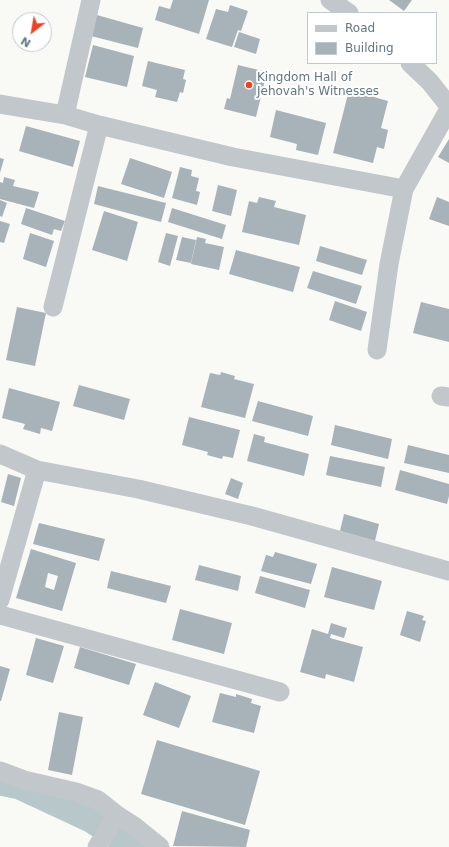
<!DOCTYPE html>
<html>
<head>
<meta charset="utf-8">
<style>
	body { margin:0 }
	#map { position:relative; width:449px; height:847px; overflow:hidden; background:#f9f9f6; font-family:"DejaVu Sans",sans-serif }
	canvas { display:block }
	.legend { position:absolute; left:307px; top:12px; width:130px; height:52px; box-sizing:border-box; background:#fff; border:1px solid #c0c9cd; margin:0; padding:5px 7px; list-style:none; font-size:12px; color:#627783 }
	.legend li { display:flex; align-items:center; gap:8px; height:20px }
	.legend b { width:20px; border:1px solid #c0c9cd }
	.north { position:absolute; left:12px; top:12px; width:40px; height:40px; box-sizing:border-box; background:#fff; border:1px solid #c0c9cd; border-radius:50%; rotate:211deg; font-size:11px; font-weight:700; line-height:16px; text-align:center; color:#627783 }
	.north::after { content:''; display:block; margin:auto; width:14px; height:18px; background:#ed4223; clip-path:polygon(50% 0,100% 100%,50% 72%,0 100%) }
</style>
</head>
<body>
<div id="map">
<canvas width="449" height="847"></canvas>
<ul class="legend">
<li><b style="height:5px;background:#c2c7cb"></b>Road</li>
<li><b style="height:11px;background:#a8b3b9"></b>Building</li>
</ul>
<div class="north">N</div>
</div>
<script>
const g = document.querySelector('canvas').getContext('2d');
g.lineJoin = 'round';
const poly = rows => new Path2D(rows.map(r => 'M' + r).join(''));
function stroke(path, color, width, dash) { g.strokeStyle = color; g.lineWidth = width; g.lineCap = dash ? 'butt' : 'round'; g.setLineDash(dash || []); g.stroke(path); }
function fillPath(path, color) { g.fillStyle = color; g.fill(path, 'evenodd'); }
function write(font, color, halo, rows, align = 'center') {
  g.font = font + ' "DejaVu Sans",sans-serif'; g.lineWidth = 4; g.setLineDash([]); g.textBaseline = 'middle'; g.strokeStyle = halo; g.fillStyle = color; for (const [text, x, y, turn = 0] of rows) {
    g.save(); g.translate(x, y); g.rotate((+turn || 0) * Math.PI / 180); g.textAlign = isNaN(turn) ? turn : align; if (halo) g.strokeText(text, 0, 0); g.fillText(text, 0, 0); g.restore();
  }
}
stroke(poly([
	[0,781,20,785,91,818,136,847]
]), '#b7c7ca', 29);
fillPath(poly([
	[173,0,209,0,199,34,155,20,159,6,170,9],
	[389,0,412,0,404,11],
	[230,5,248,11,241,31,238,30,232,47,206,39,216,9,228,12],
	[97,15,143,28,138,48,91,36],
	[239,32,260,39,256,54,234,47],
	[93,45,134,56,127,87,85,77],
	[148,61,185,70,183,79,186,80,183,93,180,92,177,102,155,97,157,90,142,86],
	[238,65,267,72,256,117,224,109,227,98,230,99],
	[349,90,388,101,381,128,388,130,384,149,377,147,373,163,333,153],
	[276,110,326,123,318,155,296,150,297,144,270,137],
	[26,126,80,141,73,167,19,151],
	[449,139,449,163,438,157],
	[0,158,4,159,0,173],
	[130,158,172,172,164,198,121,184],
	[180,167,192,170,191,176,199,178,196,191,200,192,197,205,172,198],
	[4,177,15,180,13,186,39,192,34,208,0,199,0,182,3,183],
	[218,185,237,190,231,216,212,211],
	[98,186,166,203,161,222,94,204],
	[259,197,276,201,274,207,306,215,299,245,242,232,249,201,257,203],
	[437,197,449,202,449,226,429,219],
	[0,200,7,203,2,217,0,216],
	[26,208,65,221,61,231,54,229,52,235,21,224],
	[172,208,226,225,222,239,168,222],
	[104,211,138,222,127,261,92,250],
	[0,221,10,224,4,243,0,242],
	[30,233,54,241,46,267,23,259],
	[166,233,178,236,170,266,158,262],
	[182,237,196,240,191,263,176,260],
	[197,237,206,239,205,243,224,247,219,270,191,264],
	[320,246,367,260,362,275,316,261],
	[236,250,300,267,293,292,229,274],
	[313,271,362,286,356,304,307,288],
	[335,301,367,312,361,331,329,320],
	[421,302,449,309,449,342,413,333],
	[17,307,46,313,35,366,6,360],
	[221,372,235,376,234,379,254,384,245,418,201,407,210,373,220,375],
	[79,385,130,399,124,420,73,406],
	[9,388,60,402,52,431,41,428,40,434,23,429,25,424,2,418],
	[258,401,313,416,308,436,252,421],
	[189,417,240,430,233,458,223,456,222,459,207,455,208,452,182,445],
	[335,425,392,439,388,459,331,445],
	[254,434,265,437,264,442,309,454,304,476,247,461],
	[408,445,449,455,449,473,404,463],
	[330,456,385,467,381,487,326,475],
	[400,470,449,484,449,496,447,504,395,490],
	[8,474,21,478,14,506,1,502],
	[231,478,243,483,238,499,225,494],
	[344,514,379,524,375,541,340,531],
	[39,523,105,539,99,561,33,544],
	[31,549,76,563,62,611,16,598],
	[48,573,58,576,54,590,45,587],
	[275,552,317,564,311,584,261,571,266,555,273,557],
	[199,565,241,576,238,591,195,580],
	[332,567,382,581,374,610,324,597],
	[111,571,171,586,166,603,107,588],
	[260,576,310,590,305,608,255,593],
	[180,609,232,623,224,654,172,640],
	[407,611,424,616,422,620,426,621,420,642,400,635],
	[331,623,347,628,344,638,331,634,330,638,363,647,354,682,326,674,325,679,300,672,312,629,328,634],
	[36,638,64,646,53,683,26,675],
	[80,647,136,664,129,685,74,668],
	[0,666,10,669,1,701,0,701],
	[155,682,191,696,179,728,143,715],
	[220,693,236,697,236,694,252,699,251,703,261,706,254,733,212,722],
	[59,712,83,717,72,775,48,770],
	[157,740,260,771,245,825,141,794],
	[182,811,250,830,246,847,173,846]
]), '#a8b3b9');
stroke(poly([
	[330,0,349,13],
	[410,63,430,82,449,106],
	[0,104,65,115,99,125,233,157,404,189,449,109],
	[65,115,91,0],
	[53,307,99,125],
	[377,350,389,264,404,189],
	[441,396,449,397],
	[0,454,37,470,138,489,252,516,449,571],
	[0,600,37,470],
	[0,615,280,692],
	[0,771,24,780,76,792,98,800,117,815,97,847],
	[117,815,134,826,160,847]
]), '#c2c7cb', 19);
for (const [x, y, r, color] of [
	[249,85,4,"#ed4223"]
]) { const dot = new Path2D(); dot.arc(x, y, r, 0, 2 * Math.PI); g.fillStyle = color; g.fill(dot); stroke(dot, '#fff', 1.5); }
write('12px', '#627783', '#fff', [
	["Kingdom Hall of",257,78],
	["Jehovah's Witnesses",257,92]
], 'left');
</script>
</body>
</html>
